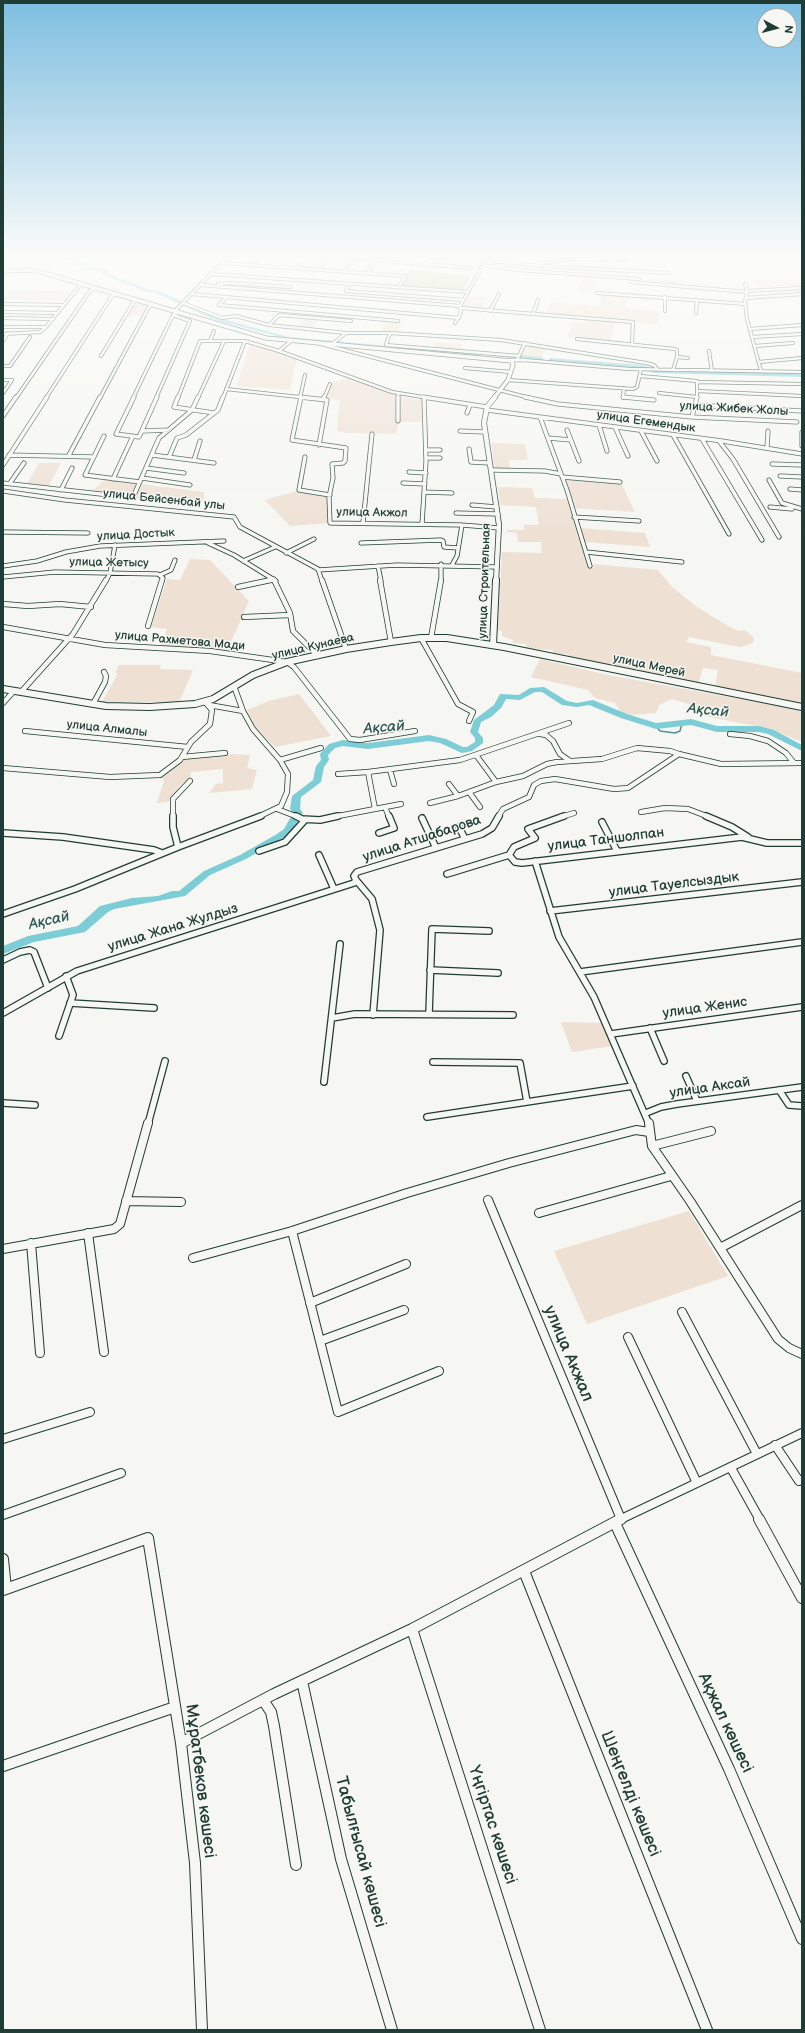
<!DOCTYPE html>
<html>
<head>
<meta charset="utf-8">
<style>
	body { margin:0 }
	#map { position:relative; width:805px; height:2033px; overflow:hidden; background:#f6f6f2; font-family:"Balsamiq Sans",sans-serif }
	canvas { display:block }
	.frame { position:absolute; inset:0; border:4px solid #1f3d34; pointer-events:none }
	.north { position:absolute; left:757px; top:8px; width:40px; height:40px; box-sizing:border-box; background:#f6f6f2; border:1px solid #a0aca6; border-radius:50%; rotate:97deg; font-size:11px; font-weight:700; line-height:16px; text-align:center; color:#1f3d34 }
	.north::after { content:''; display:block; margin:auto; width:14px; height:18px; background:#1f3d34; clip-path:polygon(50% 0,100% 100%,50% 72%,0 100%) }
</style>
</head>
<body>
<div id="map">
<canvas width="805" height="2033"></canvas>
<div class="frame"></div>
<div class="north">N</div>
</div>
<script>
const g = document.querySelector('canvas').getContext('2d');
g.lineJoin = 'round';
function fillPath(path, color) { g.fillStyle = color; g.fill(path, 'evenodd'); }
const poly = rows => new Path2D(rows.map(r => 'M' + r).join(''));
function stroke(path, color, width, dash) { g.strokeStyle = color; g.lineWidth = width; g.lineCap = dash ? 'butt' : 'round'; g.setLineDash(dash || []); g.stroke(path); }
function write(font, color, halo, rows, align = 'center') {
  g.font = font + ' "Balsamiq Sans",sans-serif'; g.lineWidth = 3; g.setLineDash([]); g.textBaseline = 'middle'; g.strokeStyle = halo; g.fillStyle = color; for (const [text, x, y, turn = 0] of rows) {
    g.save(); g.translate(x, y); g.rotate((+turn || 0) * Math.PI / 180); g.textAlign = isNaN(turn) ? turn : align; if (halo) g.strokeText(text, 0, 0); g.fillText(text, 0, 0); g.restore();
  }
}
fillPath(poly([
	[583,278,596,279,593,292,577,291],
	[653,279,690,282,690,287,652,283],
	[750,280,800,280,802,281,802,287,765,290,761,286,756,287],
	[3,290,71,291,64,301,3,300],
	[602,293,628,295,625,308,659,311,658,324,546,315,550,302,599,306],
	[468,296,488,297,481,309,462,307],
	[135,303,147,306,142,316,127,316],
	[305,318,319,319,312,329,296,328],
	[585,318,616,321,611,341,567,337,573,322,583,323],
	[385,322,401,323,398,332,381,332],
	[250,342,297,359,290,390,237,386],
	[436,342,463,344,460,350,433,348],
	[528,344,548,347,541,358,521,357],
	[348,378,397,394,396,422,399,422,400,397,423,400,424,422,399,422,396,434,346,433,337,431,340,400,326,398,332,383],
	[491,443,525,444,528,460,509,460,510,470,495,469],
	[39,463,61,463,49,486,27,484],
	[565,478,621,483,635,512,573,508],
	[105,479,137,483,133,495,129,496,93,491],
	[141,484,204,492,204,499,199,504,134,499],
	[498,487,532,488,535,498,567,499,588,567,594,568,593,564,658,570,672,587,697,607,728,626,739,631,745,630,754,638,753,643,740,647,689,637,686,642,711,647,711,655,802,673,802,704,715,687,718,670,703,668,698,685,567,658,569,654,553,654,553,650,526,649,526,644,513,643,513,640,502,636,502,631,498,630,502,552,542,553,541,542,518,542,517,533,507,532,507,530,524,530,524,525,539,525,536,507,500,505],
	[297,491,327,496,328,523,290,526,265,500],
	[581,528,645,533,650,547,585,542],
	[190,559,210,560,249,601,227,651,161,646,167,629,151,627,167,579,180,580],
	[540,659,603,674,789,708,802,712,802,742,771,729,699,715,695,710,696,706,671,699,659,705,656,713,630,715,621,713,615,703,595,698,588,690,531,677],
	[119,665,161,665,160,669,193,670,180,700,172,702,102,702,118,673,115,673],
	[299,694,331,736,275,747,256,728,247,710,269,701],
	[233,754,250,755,247,768,257,770,252,789,209,793,216,784,223,783,223,769,191,772,190,779,181,784,168,802,157,803,164,781,162,777,186,758],
	[561,1022,603,1023,612,1046,572,1052],
	[689,1211,728,1276,587,1324,554,1251]
]), '#eee0d3');
fillPath(poly([
	[408,270,464,275,471,276,463,290,401,286,405,280]
]), '#bcd48b');
stroke(poly([
	[656,726,660,731,675,733,680,731,682,724]
]), '#579396', 1.5);
fillPath(poly([
	[63,256,75,258,81,263,93,264,90,267,109,270,107,273,150,290,159,291,216,317,288,337,479,354,476,356,288,339,212,319,156,293,147,292,102,274,103,272,84,269,86,266,78,265,72,260,61,259,63,256],
	[496,353,541,357,544,359,541,361,494,356,496,353],
	[550,358,642,365,655,369,802,373,802,377,654,373,641,369,548,361,550,358],
	[544,687,567,701,577,703,593,700,627,714,656,723,691,719,717,726,759,726,774,730,802,745,802,751,768,734,759,732,717,732,691,725,656,729,621,718,589,705,577,707,562,705,542,692,535,692,520,700,506,699,501,708,491,717,481,722,478,732,483,738,483,743,472,751,462,753,440,743,429,741,368,749,343,746,335,748,328,755,329,760,324,767,321,782,301,797,300,809,303,813,290,833,283,838,246,859,210,875,185,896,114,909,108,912,85,932,34,942,3,954,3,946,28,936,78,926,100,906,132,898,158,896,172,891,179,891,204,871,240,855,277,834,284,829,293,813,290,809,292,796,313,780,316,766,321,760,320,754,329,744,343,740,368,743,429,735,446,739,463,747,467,747,475,742,475,738,470,732,474,720,494,705,500,694,519,695,530,688,544,687]
]), '#7dcdd7');
const minorFar5 = poly([
	[326,256,471,268],
	[423,256,452,258,447,266],
	[466,256,483,260,541,266,669,273],
	[506,256,509,258],
	[222,263,405,276,399,287],
	[537,263,577,259,627,260],
	[252,265,259,256],
	[482,265,519,270,639,279],
	[297,268,306,256],
	[319,270,327,256],
	[345,272,353,258],
	[368,273,375,260],
	[210,274,468,292],
	[631,282,747,292],
	[218,284,230,283,290,287],
	[349,284,346,291,463,300],
	[745,284,747,290,745,302,747,319,761,371],
	[201,285,460,306],
	[747,291,802,288],
	[597,293,746,304],
	[192,294,459,318],
	[227,297,219,305,398,321],
	[665,297,665,311],
	[746,298,802,294],
	[183,303,222,318,236,316,269,325,346,333,390,333,501,340,646,363,654,365,657,369],
	[3,304,63,305],
	[461,308,633,322,632,344],
	[175,311,228,256],
	[490,311,499,294],
	[3,312,58,313],
	[696,313,697,300],
	[533,314,538,300],
	[173,315,179,312],
	[3,318,53,319],
	[455,323,461,313,460,306,482,267,483,260,490,256],
	[269,325,279,315,351,321],
	[3,327,46,327,81,284],
	[750,329,802,325],
	[390,333,386,345,519,356],
	[3,334,40,332,46,327],
	[752,337,802,334],
	[577,339,675,349,677,350,677,357,673,370],
	[3,341,8,333],
	[210,341,214,331],
	[317,343,530,398],
	[332,344,346,333],
	[755,346,793,343],
	[279,351,291,341],
	[709,351,712,371],
	[101,356,135,300],
	[677,357,688,358],
	[517,360,525,343],
	[524,360,629,369,802,372],
	[759,362,802,358],
	[3,366,10,366,30,337],
	[465,368,511,372],
	[640,376,697,381,697,398],
	[3,380,12,380],
	[508,380,633,389,637,387,641,369],
	[697,382,802,384],
	[226,389,308,398],
	[697,391,802,396],
	[3,393,12,380],
	[659,393,697,397],
	[398,394,398,398],
	[16,398,90,291,94,288],
	[46,398,112,296,116,295],
	[100,398,150,305],
	[133,398,173,315],
	[156,398,190,321,173,315],
	[178,398,200,341,245,341],
	[198,398,224,341],
	[223,398,245,341,279,351,392,392,429,398],
	[300,398,305,375],
	[324,398,330,384],
	[623,398,624,388]
]);
const minorFar4 = poly([
	[134,397,116,434,139,437,157,397],
	[178,397,174,407,214,413],
	[299,397,327,400,319,445],
	[301,397,292,440,346,448,345,461,343,463,332,464,333,478,329,497,330,523,462,525,499,528],
	[398,397,398,421],
	[423,397,487,407],
	[525,397,558,404,692,417,797,422],
	[623,397,654,400],
	[323,400,324,397],
	[695,405,802,411],
	[487,410,722,441,802,454],
	[467,413,470,405],
	[3,416,16,397],
	[540,417,567,490,590,566],
	[692,417,697,397],
	[599,425,607,451],
	[615,427,628,456],
	[567,430,579,461],
	[142,431,169,430],
	[460,431,485,432],
	[641,431,657,461],
	[802,432,802,446],
	[673,435,729,534],
	[104,436,85,475,140,482],
	[548,438,571,440],
	[702,439,762,540],
	[719,441,733,459,779,537],
	[767,448,768,431],
	[469,449,471,462,490,463],
	[426,450,440,450],
	[9,455,94,457],
	[69,455,100,397],
	[152,455,214,463],
	[169,457,177,438,186,435,218,410,223,397],
	[305,457,299,490,330,495],
	[426,458,440,458],
	[194,460,200,441],
	[772,464,802,465],
	[3,465,47,397],
	[146,468,184,473],
	[491,470,545,471,561,474],
	[409,472,426,473],
	[780,476,802,477],
	[562,477,620,482],
	[142,478,190,485],
	[113,479,133,436],
	[769,480,782,503,802,509],
	[3,483,127,497,134,495,159,438,192,410,198,397],
	[10,483,24,463],
	[403,483,425,484],
	[790,489,802,490],
	[61,490,72,468],
	[3,491,65,500,234,517,240,527,318,569,322,581],
	[424,492,452,493],
	[472,505,497,507],
	[770,507,792,509],
	[456,513,498,514],
	[574,517,639,521],
	[363,523,372,434],
	[422,524,426,461,424,398],
	[3,532,88,533],
	[208,543,234,555,276,581],
	[361,543,441,540,443,541,444,547,458,548],
	[586,552,682,562],
	[286,553,314,539],
	[243,561,275,547],
	[452,565,457,556,462,525],
	[3,566,37,561,66,552,100,546,224,541],
	[378,566,381,581],
	[318,570,397,565,497,567],
	[160,575,171,570,175,560],
	[3,577,55,572,158,574,163,578,162,581],
	[106,581,110,573,115,545],
	[266,581,274,579],
	[441,581,441,564]
]);
const minorFar3 = poly([
	[274,580,290,613,293,631,318,656],
	[322,580,346,649],
	[380,580,391,642],
	[238,587,271,580],
	[3,604,28,606,60,604,91,607],
	[244,617,290,615],
	[148,626,162,580],
	[3,627,105,645,210,651,287,662,294,667,350,739,360,740,415,731],
	[421,638,458,704,473,712,469,721],
	[431,638,441,580],
	[234,686,243,711,253,729,280,760,288,774,287,792,281,806,258,817],
	[21,692,73,634,106,580],
	[3,703,14,691],
	[93,704,105,682,106,676,104,672],
	[209,705,243,711],
	[25,731,188,747],
	[540,734,546,735,553,741,560,754,570,761],
	[730,734,750,736,768,741,786,753,794,763],
	[476,755,496,782],
	[182,757,225,753],
	[280,760,321,748],
	[3,768,110,777,160,775,180,760,191,742,210,724,212,710,205,702],
	[390,770,394,784],
	[368,772,375,809],
	[338,774,368,772,460,760,569,723],
	[449,784,458,796],
	[469,792,480,807],
	[430,803,458,796,496,782,523,776,547,764,557,762,602,759,637,748,670,751,679,754],
	[385,807,389,817],
	[277,809,298,817],
	[641,812,665,808,688,809,709,817],
	[173,817,173,799,190,781],
	[333,817,401,804],
	[498,817,503,809,529,797,534,785,541,781,555,779,614,789,628,788,679,754,721,764,802,763],
	[561,817,574,813]
]);
const minorFar2 = poly([
	[173,816,173,827,178,847],
	[296,816,302,819,320,820,338,816],
	[564,816,528,829,535,838,514,847,509,855,515,862,522,863,742,837,767,843,802,843],
	[706,816,732,827,748,837],
	[422,818,436,848],
	[602,822,617,851],
	[459,827,465,839],
	[3,833,63,837,154,850,162,853],
	[379,833,394,828,389,816],
	[259,851,285,842,305,820],
	[319,855,334,889],
	[535,861,559,937,594,997,649,1124],
	[447,874,509,855],
	[356,880,354,876,357,872,482,834,492,828,499,816],
	[356,880,372,899,380,930,373,1015],
	[550,911,802,882],
	[3,914,75,889,178,847,261,816],
	[3,960,20,952,30,950,34,952,48,988],
	[430,970,498,973],
	[580,972,802,942],
	[70,1003,154,1008],
	[3,1013,77,971,354,883,356,880],
	[429,1014,432,929,489,931],
	[332,1018,355,1014,513,1015],
	[650,1028,664,1061],
	[611,1034,802,1007],
	[59,1036,73,995,66,976],
	[433,1062,520,1063,527,1102],
	[686,1076,697,1101],
	[324,1082,340,944],
	[779,1090,789,1105,802,1106],
	[3,1103,35,1105],
	[646,1113,661,1107,677,1104,802,1087],
	[427,1117,633,1086],
	[148,1124,165,1061]
]);
const minorFar1 = poly([
	[649,1123,652,1146,690,1201,778,1339,789,1348,802,1354],
	[652,1146,711,1131],
	[488,1200,621,1519],
	[126,1201,181,1202],
	[539,1213,671,1176],
	[292,1231,338,1412,439,1371],
	[88,1233,104,1352],
	[31,1243,40,1353],
	[720,1248,802,1205],
	[3,1249,114,1229,120,1224,148,1123],
	[193,1258,292,1231,407,1193,509,1163,636,1130,649,1132],
	[310,1303,406,1264],
	[682,1312,757,1454],
	[628,1337,697,1483],
	[320,1341,404,1310],
	[3,1439,90,1412],
	[775,1445,799,1481,802,1480],
	[731,1468,760,1520],
	[3,1515,121,1473],
	[619,1520,802,1433]
]);
const minor = poly([
	[759,1519,802,1598],
	[615,1523,729,1769,802,1939],
	[3,1559,6,1589],
	[524,1571,707,2030],
	[3,1590,148,1538,181,1743,195,1863,202,2030],
	[412,1629,540,2030],
	[302,1681,341,1859,392,2030],
	[263,1700,271,1712,274,1726,296,1865],
	[181,1743,274,1694,412,1629,621,1519],
	[3,1766,175,1707]
]);
const tertiary = poly([
	[510,360,524,360]
]);
const secondaryFar2 = poly([
	[3,271,28,270,41,272,266,338,512,361,513,365,508,380,494,398]
]);
const secondaryFar1 = poly([
	[495,397,487,407,484,423,499,525,496,581]
]);
const secondary = poly([
	[493,645,496,580],
	[3,689,106,706,150,707,195,704,213,699,253,675,287,662,346,649,391,642,421,638,447,638,504,647,802,707]
]);
stroke(minorFar5, '#1f3d34', 4);
stroke(minorFar4, '#1f3d34', 5);
stroke(minorFar3, '#1f3d34', 6);
stroke(minorFar2, '#1f3d34', 8);
stroke(minorFar1, '#1f3d34', 10);
stroke(minor, '#1f3d34', 12);
stroke(tertiary, '#1f3d34', 4.5);
stroke(secondaryFar2, '#1f3d34', 5);
stroke(secondaryFar1, '#1f3d34', 6);
stroke(secondary, '#1f3d34', 8);
stroke(minorFar5, '#f6f6f2', 2.5);
stroke(minorFar4, '#f6f6f2', 3.5);
stroke(minorFar3, '#f6f6f2', 4.5);
stroke(minorFar2, '#f6f6f2', 5.5);
stroke(minorFar1, '#f6f6f2', 8);
stroke(minor, '#f6f6f2', 10);
stroke(tertiary, '#f6f6f2', 3);
stroke(secondaryFar2, '#f6f6f2', 3.5);
stroke(secondaryFar1, '#f6f6f2', 4.5);
stroke(secondary, '#f6f6f2', 6);
const sky = g.createLinearGradient(0, 0, 0, 541);
sky.addColorStop(0, '#7dbee1');
sky.addColorStop(0.47, '#fbfbf9');
sky.addColorStop(1, '#fbfbf900');
g.fillStyle = sky;
g.fillRect(0, 0, 805, 541);
write('12px', '#1f3d34', '#f6f6f2', [
	["улица Жибек Жолы",734,409,3],
	["улица Егемендык",646,422,8],
	["улица Бейсенбай улы",164,500,6],
	["улица Акжол",372,513,1],
	["улица Достык",136,535,-3],
	["улица Жетысу",109,563,1],
	["улица Строительная",485,581,-88],
	["улица Рахметова Мади",180,641,5],
	["улица Кунаева",313,647,-13],
	["улица Мерей",649,666,12],
	["улица Алмалы",107,729,6]
]);
write('14px', '#1f3d34', '#f6f6f2', [
	["улица Атшабарова",422,839,-18],
	["улица Таншолпан",606,840,-7],
	["улица Тауелсыздык",674,885,-7],
	["улица Жана Жулдыз",173,928,-17],
	["улица Женис",705,1008,-8],
	["улица Аксай",710,1088,-8]
]);
write('italic 15px', '#325a55', '#f6f6f2', [
	["Ақсай",708,711,6],
	["Ақсай",384,728,-5],
	["Ақсай",49,921,-13]
]);
write('17px', '#1f3d34', '#f6f6f2', [
	["улица Акжал",568,1354,67],
	["Ақжал көшесі",725,1723,65],
	["Мұратбеков көшесі",200,1781,83],
	["Шеңгелді көшесі",630,1794,68],
	["Үңгіртас көшесі",492,1825,72],
	["Табылғысай көшесі",360,1852,75]
]);
</script>
</body>
</html>
